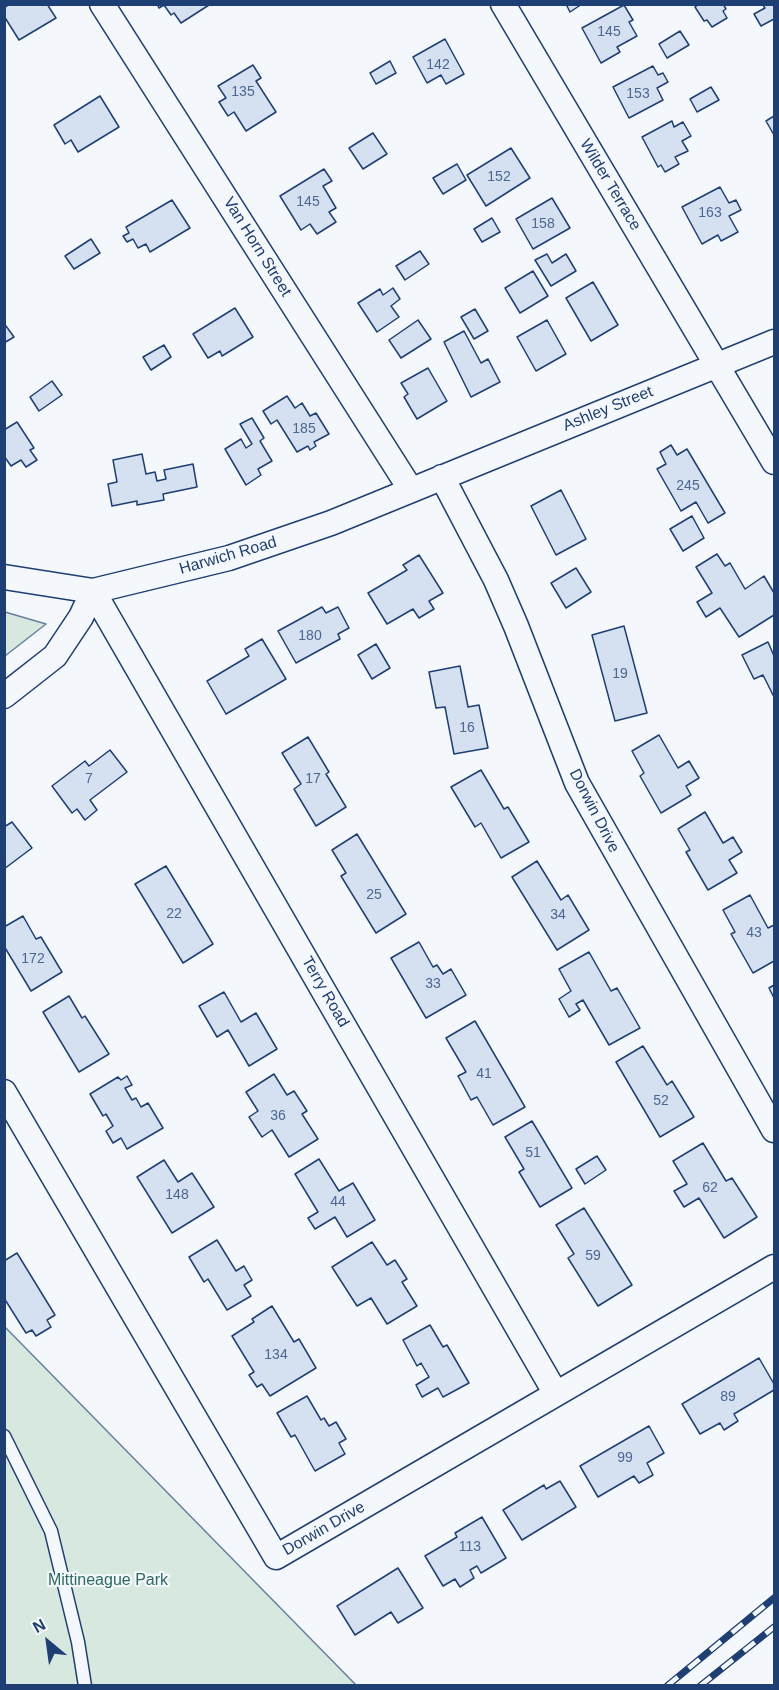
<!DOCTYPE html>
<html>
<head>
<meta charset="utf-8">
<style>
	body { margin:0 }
	#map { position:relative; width:779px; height:1690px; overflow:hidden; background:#f4f7fb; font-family:Helvetica,sans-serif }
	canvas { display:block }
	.frame { position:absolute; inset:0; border:6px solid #1d3f73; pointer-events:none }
	.north { position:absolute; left:18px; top:1612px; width:60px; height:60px; -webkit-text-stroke:4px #f4f7fb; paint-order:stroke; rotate:331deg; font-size:16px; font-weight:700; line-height:24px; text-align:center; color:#1d3f73 }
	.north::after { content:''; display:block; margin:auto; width:21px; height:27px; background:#1d3f73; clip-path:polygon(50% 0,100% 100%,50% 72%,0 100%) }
</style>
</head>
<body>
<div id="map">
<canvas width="779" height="1690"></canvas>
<div class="frame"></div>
<div class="north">N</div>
</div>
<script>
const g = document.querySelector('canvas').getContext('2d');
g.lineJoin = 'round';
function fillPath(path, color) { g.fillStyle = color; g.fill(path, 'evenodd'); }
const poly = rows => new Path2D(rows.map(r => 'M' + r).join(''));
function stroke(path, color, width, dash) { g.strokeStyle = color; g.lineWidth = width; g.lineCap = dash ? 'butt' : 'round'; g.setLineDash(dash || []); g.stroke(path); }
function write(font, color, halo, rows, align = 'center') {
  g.font = font + ' Helvetica,sans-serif'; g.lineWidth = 4.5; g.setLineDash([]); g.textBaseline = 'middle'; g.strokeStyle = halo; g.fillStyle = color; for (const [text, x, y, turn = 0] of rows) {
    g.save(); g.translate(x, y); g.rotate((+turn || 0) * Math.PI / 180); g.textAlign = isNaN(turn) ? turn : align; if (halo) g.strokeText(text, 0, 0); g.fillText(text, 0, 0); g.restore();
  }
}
const green = poly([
	[5,612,46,624,5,656,4,612,5,612],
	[5,1327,356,1685,5,1685,5,1327]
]);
fillPath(green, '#d7e8df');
stroke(green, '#687fa3', 1.5);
const building = poly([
	[10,4,47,4,56,18,19,40,4,16,4,8,10,4],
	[157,4,208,4,209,5,181,23,174,13,171,15,164,5,159,8,157,4],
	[566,4,582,4,570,12,566,4],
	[699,4,723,4,726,9,723,11,727,18,712,27,707,20,704,21,695,7,699,4],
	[762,4,774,4,774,19,761,26,754,14,765,8,762,4],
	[624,5,633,20,629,22,637,36,617,47,620,52,601,63,582,28,624,5],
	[680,31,689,45,667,58,659,44,680,31],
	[445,39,464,74,446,84,441,75,427,83,413,57,445,39],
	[390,61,396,73,376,84,370,73,390,61],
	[253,65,261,78,256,81,276,112,246,131,234,112,228,116,219,102,226,98,218,86,253,65],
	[653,66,658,75,663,73,668,82,657,88,663,100,629,118,613,87,653,66],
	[711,87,719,100,697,112,690,99,711,87],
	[100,96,119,127,78,152,71,140,65,144,54,125,100,96],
	[774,116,774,135,766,121,774,116],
	[672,121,674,127,683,122,691,136,682,141,688,151,675,157,679,164,665,172,661,165,658,167,642,137,672,121],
	[373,133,387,154,363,169,349,148,373,133],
	[511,148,530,178,486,206,467,175,511,148],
	[457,164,466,180,443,194,433,178,457,164],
	[324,169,332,181,323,186,336,208,329,212,336,222,317,234,310,224,301,230,280,196,324,169],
	[720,187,729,203,736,200,741,210,729,216,738,232,721,241,718,235,702,244,682,207,720,187],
	[552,198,570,228,533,249,516,219,552,198],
	[172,200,190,228,150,252,146,244,138,248,133,239,127,242,123,236,129,233,126,227,172,200],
	[492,218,500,232,482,242,474,229,492,218],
	[91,239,100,253,74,269,65,256,91,239],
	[420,251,429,264,405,280,396,266,420,251],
	[547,254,552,263,566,254,576,271,551,286,535,260,547,254],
	[533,271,548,296,520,313,505,288,533,271],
	[593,282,618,325,591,341,566,298,593,282],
	[393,288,400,299,391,306,399,317,377,332,358,303,380,289,383,295,393,288],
	[235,308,253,337,222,356,220,351,208,358,193,334,235,308],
	[475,309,488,331,474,339,461,317,475,309],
	[418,320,431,339,401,358,389,340,418,320],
	[547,320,566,354,536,371,517,337,547,320],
	[6,326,14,337,4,343,4,327,6,326],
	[464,331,481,363,488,359,500,382,471,397,444,342,464,331],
	[164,345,171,357,151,370,143,357,164,345],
	[428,368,447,401,417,419,404,397,408,394,401,383,428,368],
	[52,381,62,395,39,411,30,397,52,381],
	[287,396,295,408,302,403,310,416,316,413,329,434,314,442,316,446,310,450,308,446,297,452,277,420,271,424,263,411,287,396],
	[252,418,264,438,260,441,272,461,258,469,261,475,246,485,225,449,241,439,246,448,252,444,240,424,252,418],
	[17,422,34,448,30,450,37,460,26,467,21,460,11,466,4,456,4,430,17,422],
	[671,445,677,455,687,449,725,513,708,523,696,502,681,511,657,469,666,464,660,452,671,445],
	[142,454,146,474,155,472,157,481,166,479,164,470,193,464,197,487,163,494,164,500,137,505,137,501,112,506,108,484,117,482,113,460,142,454],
	[561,490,586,539,556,555,531,506,561,490],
	[692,516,704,538,683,551,670,529,692,516],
	[717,554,725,566,730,563,745,589,764,576,774,593,774,615,739,637,720,608,706,617,697,602,712,593,696,567,717,554],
	[419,555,443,593,429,601,434,609,419,618,413,609,387,624,368,593,407,570,403,565,419,555],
	[576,568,591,592,566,608,551,583,576,568],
	[322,607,326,613,338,607,349,628,338,634,340,639,296,663,278,631,322,607],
	[624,626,647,713,615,721,592,635,624,626],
	[262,639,286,679,226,714,207,681,249,656,245,649,262,639],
	[768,642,774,656,774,697,763,675,754,679,742,655,768,642],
	[376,644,390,668,372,679,358,655,376,644],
	[460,666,468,707,479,705,488,748,454,754,445,707,436,708,429,672,460,666],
	[659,735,678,768,689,761,699,778,686,786,691,795,661,813,640,776,644,773,632,751,659,735],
	[308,737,329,772,326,774,346,807,316,826,294,789,301,784,282,753,308,737],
	[110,750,127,772,90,800,97,810,85,820,77,809,72,813,52,786,85,761,89,766,110,750],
	[481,770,504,809,508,807,529,842,501,858,481,823,475,827,451,787,481,770],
	[705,812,723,843,733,837,742,852,729,860,737,873,708,890,686,852,690,850,678,829,705,812],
	[12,822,32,848,4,869,4,827,12,822],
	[357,834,406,914,376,933,341,876,346,873,332,850,357,834],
	[537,861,561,900,568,895,589,930,557,950,512,877,537,861],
	[166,866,213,944,183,963,135,884,166,866],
	[750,895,768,928,774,925,774,961,753,973,731,934,735,932,723,910,750,895],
	[23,916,36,939,41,937,62,972,31,991,4,946,4,927,23,916],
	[419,942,433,967,437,965,443,974,451,969,466,995,426,1018,391,958,419,942],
	[589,952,611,991,617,988,640,1028,609,1045,583,1000,576,1004,580,1010,569,1017,559,999,571,991,559,969,589,952],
	[774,985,774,998,769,988,774,985],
	[224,992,241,1022,256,1013,277,1049,249,1066,228,1030,217,1037,199,1006,224,992],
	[69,996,82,1018,85,1016,109,1054,79,1072,43,1012,69,996],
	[475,1021,525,1107,493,1125,477,1097,471,1100,458,1076,466,1072,446,1038,475,1021],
	[643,1046,667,1085,672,1081,694,1117,660,1137,616,1062,643,1046],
	[274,1074,287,1095,294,1091,307,1111,302,1114,318,1139,289,1157,272,1130,262,1137,249,1117,258,1111,246,1092,274,1074],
	[127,1076,132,1085,125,1088,132,1100,136,1098,141,1107,148,1103,163,1128,127,1149,121,1138,113,1143,106,1131,113,1126,106,1114,103,1116,90,1094,118,1077,121,1080,127,1076],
	[532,1121,572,1188,540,1207,519,1172,524,1169,505,1137,532,1121],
	[703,1143,726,1181,732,1178,757,1217,724,1238,699,1198,684,1207,674,1191,687,1184,673,1161,703,1143],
	[597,1156,606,1170,585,1184,576,1169,597,1156],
	[319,1159,339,1191,353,1183,375,1220,347,1237,335,1217,315,1229,308,1218,318,1212,295,1174,319,1159],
	[164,1160,178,1182,192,1173,214,1207,172,1233,137,1177,164,1160],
	[584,1208,632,1285,598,1306,568,1258,574,1254,556,1225,584,1208],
	[217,1240,236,1271,244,1266,252,1280,244,1285,251,1296,227,1310,208,1279,204,1282,189,1257,217,1240],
	[372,1242,387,1265,395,1260,407,1279,402,1282,417,1306,387,1324,371,1298,357,1306,332,1267,372,1242],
	[17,1253,55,1315,47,1320,51,1327,36,1336,32,1330,26,1333,4,1298,4,1261,17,1253],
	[272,1306,294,1342,299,1339,316,1368,270,1396,262,1384,257,1387,249,1375,254,1372,232,1336,254,1322,252,1319,272,1306],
	[430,1325,443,1347,447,1345,469,1383,443,1397,438,1388,422,1397,416,1385,429,1377,421,1363,417,1366,403,1340,430,1325],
	[759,1358,774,1384,774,1390,734,1414,738,1421,724,1430,720,1423,700,1434,682,1404,759,1358],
	[307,1396,321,1420,324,1418,329,1426,336,1422,346,1439,339,1443,345,1454,315,1471,295,1435,291,1437,277,1413,307,1396],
	[649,1426,664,1453,647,1463,653,1475,639,1483,634,1476,598,1497,580,1466,649,1426],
	[560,1481,576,1507,522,1540,503,1510,544,1485,546,1489,560,1481],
	[482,1517,506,1558,481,1573,477,1566,470,1570,474,1578,460,1587,455,1579,443,1586,425,1556,457,1537,455,1533,482,1517],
	[398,1568,423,1608,398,1623,391,1612,355,1635,337,1606,398,1568]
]);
fillPath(building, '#d5e0f0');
stroke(building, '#1d3f73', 1.5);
const lane = poly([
	[4,1436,51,1531,78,1642,85,1686]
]);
const street = poly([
	[102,4,411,490],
	[503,4,774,462],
	[442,477,496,580,516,626,577,783,774,1130],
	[4,577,93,591,229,558,331,523,774,342],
	[93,591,556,1394],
	[4,696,55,656,81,617,93,591],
	[4,1092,276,1557,774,1267]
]);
stroke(lane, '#1d3f73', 15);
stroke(street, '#1d3f73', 27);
stroke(lane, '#f4f7fb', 12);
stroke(street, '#f4f7fb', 24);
const rail = poly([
	[667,1686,774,1598],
	[700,1686,774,1627]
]);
stroke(rail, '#1d3f73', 7);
stroke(rail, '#f4f7fb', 4.5, [14]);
write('14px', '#4b6792', null, [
	["145",609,32],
	["142",438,65],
	["135",243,92],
	["153",638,94],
	["152",499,177],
	["145",308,202],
	["163",710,213],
	["158",543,224],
	["185",304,429],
	["245",688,486],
	["180",310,636],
	["19",620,674],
	["16",467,728],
	["7",89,779],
	["17",313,779],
	["25",374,895],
	["22",174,914],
	["34",558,915],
	["43",754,933],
	["172",33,959],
	["33",433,984],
	["41",484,1074],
	["52",661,1101],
	["36",278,1116],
	["51",533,1153],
	["62",710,1188],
	["148",177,1195],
	["44",338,1202],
	["59",593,1256],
	["134",276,1355],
	["89",728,1397],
	["99",625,1458],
	["113",470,1547]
]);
write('16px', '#1d3f73', '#f4f7fb', [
	["Wilder Terrace",610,185,59],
	["Van Horn Street",257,247,58],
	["Ashley Street",608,409,-22],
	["Harwich Road",228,556,-16],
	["Dorwin Drive",594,811,63],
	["Terry Road",325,992,60],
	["Dorwin Drive",324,1529,-30]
]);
write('16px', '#2c6c60', '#f4f7fb', [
	["Mittineague Park",108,1581]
]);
</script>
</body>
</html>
